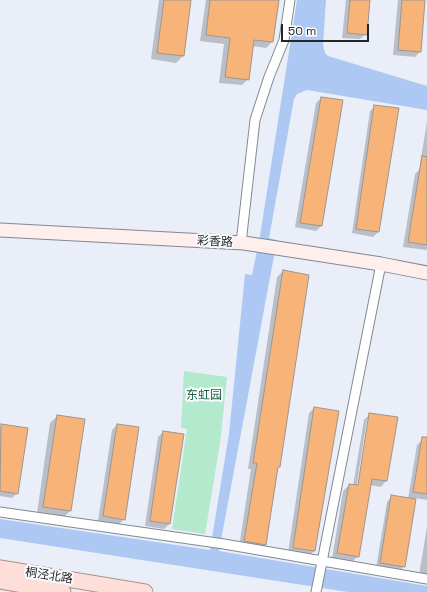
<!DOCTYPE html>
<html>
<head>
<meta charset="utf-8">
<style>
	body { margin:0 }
	#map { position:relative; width:427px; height:592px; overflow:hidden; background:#e9eef8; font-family:"Space Grotesk",sans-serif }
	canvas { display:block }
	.scale { position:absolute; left:281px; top:24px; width:88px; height:18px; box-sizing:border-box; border:2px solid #25262a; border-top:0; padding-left:5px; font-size:12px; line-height:14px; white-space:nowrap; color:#25262a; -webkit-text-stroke:3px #fafbfd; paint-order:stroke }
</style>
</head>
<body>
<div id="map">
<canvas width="427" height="592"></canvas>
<div class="scale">50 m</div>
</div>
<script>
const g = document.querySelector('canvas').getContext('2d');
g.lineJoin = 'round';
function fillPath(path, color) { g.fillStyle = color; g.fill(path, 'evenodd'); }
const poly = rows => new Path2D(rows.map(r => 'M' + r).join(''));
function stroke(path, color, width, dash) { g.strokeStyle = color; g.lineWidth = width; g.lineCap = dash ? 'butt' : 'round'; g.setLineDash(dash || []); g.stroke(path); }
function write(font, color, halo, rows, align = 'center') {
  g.font = font + ' "Space Grotesk","Noto Sans SC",sans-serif'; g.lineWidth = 4; g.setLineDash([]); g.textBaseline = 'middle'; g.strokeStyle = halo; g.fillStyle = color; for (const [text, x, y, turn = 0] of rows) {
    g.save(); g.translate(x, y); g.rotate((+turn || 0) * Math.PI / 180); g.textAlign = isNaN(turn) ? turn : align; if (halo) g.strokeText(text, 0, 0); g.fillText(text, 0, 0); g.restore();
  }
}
fillPath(poly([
	[184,371,227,377,220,443,205,534,172,529,187,429,181,428]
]), '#b3e9cd');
fillPath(poly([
	[297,0,326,0,323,45,325,53,328,56,427,86,427,110,307,90,297,94,294,99,269,238,277,240,219,551,427,586,427,592,348,592,0,538,0,519,210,550,229,434,245,274,252,275,260,236]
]), '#adc8f2');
fillPath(poly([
	[159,0,190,0,183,56,176,63,151,59],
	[206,0,278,0,272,42,266,48,252,46,248,79,242,85,219,83,224,44,200,41],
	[346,0,368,0,366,34,360,39,342,38],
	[398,0,424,0,420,52,415,57,393,55],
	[321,98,321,226,316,231,295,227,316,103],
	[375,106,378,232,373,237,352,233,370,111],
	[427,122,427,249,426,250,403,247,415,174,419,170],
	[283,271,265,544,259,550,239,547,251,469,248,469,277,277],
	[314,408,314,551,309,556,288,553,309,413],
	[370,414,386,481,381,487,370,485,358,556,352,562,332,559,343,491,349,485,353,486,364,420],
	[367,419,369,419,358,491,356,490],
	[57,416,70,511,64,517,37,513,50,423],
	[2,425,17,493,12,498,0,496,0,427],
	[117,425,124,519,119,524,98,521,112,430],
	[163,432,169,524,164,529,145,526,158,437],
	[422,440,427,441,427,500,415,498,404,566,399,572,376,568,387,502,392,496,408,499,417,445],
	[427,527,427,576,419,575]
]), '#0003');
const building = poly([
	[164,0,191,0,184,56,157,53,164,0],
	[210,0,279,0,273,42,254,40,249,80,225,77,230,38,206,35,210,0],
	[350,0,370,0,367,35,347,33,350,0],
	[402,0,425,0,421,52,398,50,402,0],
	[321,97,343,100,322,226,300,223,321,97],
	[374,105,399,108,379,232,356,229,374,105],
	[422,156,427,157,427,245,408,242,422,156],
	[283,270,309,275,280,467,278,467,266,545,244,541,257,463,253,463,283,270],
	[314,407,339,411,315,551,293,548,314,407],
	[369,413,398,417,387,481,372,479,359,557,337,553,349,484,358,485,369,413],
	[57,415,85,419,71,511,43,507,57,415],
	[1,424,28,428,18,494,0,491,1,424],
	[117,424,139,427,125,520,103,516,117,424],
	[163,431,184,434,170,524,150,521,163,431],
	[422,437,427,437,427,494,413,492,422,437],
	[391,495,416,499,405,567,380,563,391,495]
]);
fillPath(building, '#f8b478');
stroke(building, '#9d958e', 1);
const street = poly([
	[241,243,255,120,269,77,284,40,290,0],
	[0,512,224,544,427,579],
	[316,592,381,264]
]);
const secondary = poly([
	[0,230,244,243,381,264,427,273]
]);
const primary = poly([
	[0,568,145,592],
	[0,581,63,592]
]);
stroke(street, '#848891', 11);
stroke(secondary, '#848891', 15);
stroke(primary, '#b18f8c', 17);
stroke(street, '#fff', 9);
stroke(secondary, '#feeeec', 13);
stroke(primary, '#fdded9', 15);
write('12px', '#25262a', '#fafbfd', [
	["彩香路",215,242,3],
	["桐泾北路",49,576,9]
]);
write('12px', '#1d6245', '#fafbfd', [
	["东虹园",204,396]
]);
</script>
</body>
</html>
